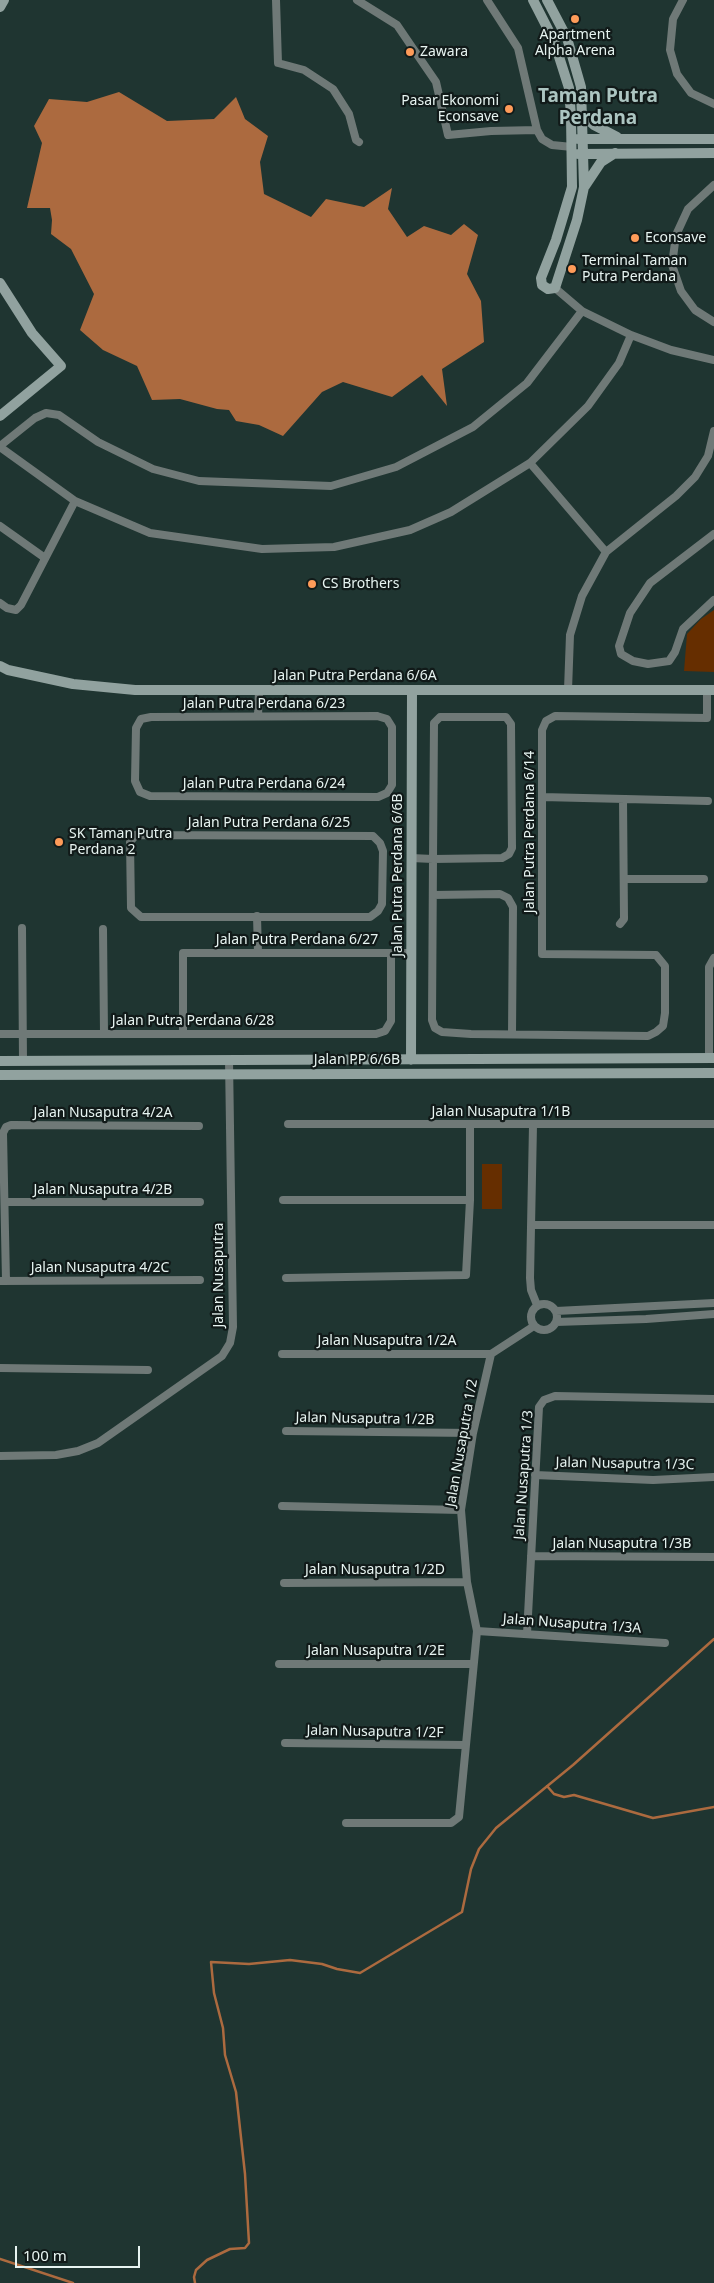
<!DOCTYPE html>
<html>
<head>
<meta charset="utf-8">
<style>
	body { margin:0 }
	#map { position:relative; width:714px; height:2283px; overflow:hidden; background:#1f3531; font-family:"Noto Sans",sans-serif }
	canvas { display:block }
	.scale { position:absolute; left:15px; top:2246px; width:125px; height:22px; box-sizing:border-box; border:2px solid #e7f4f1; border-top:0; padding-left:6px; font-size:15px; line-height:18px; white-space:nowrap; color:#e7f4f1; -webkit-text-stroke:4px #111a19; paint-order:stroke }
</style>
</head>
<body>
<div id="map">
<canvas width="714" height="2283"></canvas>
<div class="scale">100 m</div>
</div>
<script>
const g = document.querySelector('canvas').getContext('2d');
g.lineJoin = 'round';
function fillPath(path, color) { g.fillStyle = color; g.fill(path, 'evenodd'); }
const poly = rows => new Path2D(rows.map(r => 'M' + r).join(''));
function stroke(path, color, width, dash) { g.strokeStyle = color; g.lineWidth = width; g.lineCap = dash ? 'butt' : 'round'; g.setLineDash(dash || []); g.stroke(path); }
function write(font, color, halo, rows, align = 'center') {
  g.font = font + ' "Noto Sans",sans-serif'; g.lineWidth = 4.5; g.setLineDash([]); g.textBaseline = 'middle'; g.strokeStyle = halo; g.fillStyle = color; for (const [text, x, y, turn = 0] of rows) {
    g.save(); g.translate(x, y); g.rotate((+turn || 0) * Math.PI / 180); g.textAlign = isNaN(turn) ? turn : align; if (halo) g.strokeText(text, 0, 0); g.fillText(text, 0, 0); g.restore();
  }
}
fillPath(poly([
	[714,610,714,672,684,671,687,634,701,619],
	[482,1164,502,1164,502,1209,482,1209]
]), '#662e00');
fillPath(poly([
	[119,92,167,121,214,119,236,97,245,119,268,136,260,162,264,194,311,217,326,199,364,207,392,188,388,209,407,237,424,226,451,235,464,224,478,235,467,274,481,301,484,342,442,369,447,406,422,375,392,397,343,382,322,392,283,436,259,425,236,421,229,410,217,409,180,399,152,400,137,366,103,350,80,330,94,294,71,249,51,234,52,220,50,208,27,208,42,143,34,126,49,99,87,102]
]), '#ac6a3f');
stroke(poly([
	[547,1786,554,1794,564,1797,574,1795,653,1818,714,1807],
	[0,2259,73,2283],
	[195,2283,194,2277,196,2270,207,2260,230,2249,245,2248,249,2243,245,2174,236,2092,225,2055,223,2028,214,1993,211,1962,249,1964,290,1960,322,1964,337,1969,360,1973,462,1912,471,1869,479,1849,496,1828,573,1765,714,1639]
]), '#ac6a3f', 2.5);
stroke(poly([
	[276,0,278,63,304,70,333,89,349,114,356,140,359,142],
	[357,0,397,25,414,50,436,82,448,135,491,131,537,130],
	[487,0,518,48,537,130,542,139,552,145,572,147],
	[683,0,673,19,670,50,677,74,691,93,714,104],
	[714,185,688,209,676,235,672,265,681,291,695,310,714,322],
	[555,288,582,311,631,335,671,350,714,360],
	[0,446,35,418,46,413,59,415,98,442,153,469,199,481,331,486,396,467,473,427,527,383,582,311],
	[0,447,75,501,150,533,262,549,334,547,410,530,451,512,530,463,588,406,619,363,631,335],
	[530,463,606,552],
	[0,526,45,558],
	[714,534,650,583,630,613,619,646,621,654,633,661,648,664,669,661,675,652,683,629,714,600],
	[0,603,7,608,16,610,21,605,75,501],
	[568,690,570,635,582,596,606,552,676,496,695,477,708,456,714,431],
	[258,716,259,691],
	[377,716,387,719,392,727,392,785,387,793,378,797,150,796,140,792,135,781,136,728,141,719,151,717,377,716],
	[542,797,708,801],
	[136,835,373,836,380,843,383,851,382,904,378,911,370,917,141,917,131,908,130,842,136,835],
	[411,858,433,859,502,858,509,854,512,848,511,724,506,717,440,717,434,723,433,859,432,1020,435,1028,442,1032,471,1034,648,1036,656,1032,663,1026,665,1013,665,966,656,955,542,954,542,730,546,721,555,716,707,718,707,690],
	[624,879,704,879],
	[433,895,500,894,508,898,513,907,512,1034],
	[257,916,258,953],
	[620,924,624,919,623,799],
	[22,928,23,1061],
	[103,929,104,1034],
	[0,1034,376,1034,385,1031,391,1021,391,953],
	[183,1034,183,953,411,953],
	[709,1058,709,967,714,958],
	[288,1124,714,1124],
	[533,1125,530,1278,531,1290,537,1305],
	[283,1200,470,1200],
	[5,1202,200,1202],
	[532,1225,714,1225],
	[286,1278,466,1275,470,1200,470,1125],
	[0,1281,200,1280],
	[6,1281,3,1133,6,1127,11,1125,199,1126],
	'531 1317a13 13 0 1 1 26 0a13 13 0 1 1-26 0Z',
	[556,1311,714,1303],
	[556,1322,646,1319,714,1314],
	[282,1354,491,1354],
	[0,1368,148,1370],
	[286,1431,473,1433],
	[0,1456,56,1455,78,1451,98,1443,222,1356,230,1343,233,1327,229,1060],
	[535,1475,653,1480,714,1477],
	[282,1506,461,1510],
	[531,1556,714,1557],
	[284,1583,467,1582],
	[477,1631,665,1643],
	[527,1634,539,1407,544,1400,555,1396,714,1399],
	[279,1664,473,1664],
	[285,1743,465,1745],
	[346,1823,451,1823,459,1817,477,1631,467,1582,461,1510,473,1433,491,1354,534,1326]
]), '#6f7977', 8);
stroke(poly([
	[533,0,554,41,569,88,571,116,572,187,556,240,541,278,542,285,548,289,555,288,577,220,584,187,581,87,567,38,547,0],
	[0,7,4,0],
	[583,115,594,125,617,137],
	[578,139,714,139],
	[578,154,714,153],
	[585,186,601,162,615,153],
	[0,283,32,333,61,366,0,416],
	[0,666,8,670,73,684,135,690,714,690],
	[411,1060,412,690],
	[0,1061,714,1058],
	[0,1075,714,1073]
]), '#91a29f', 10);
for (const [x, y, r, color] of [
	[575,19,5,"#fe9b59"],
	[410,52,5,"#fe9b59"],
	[509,109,5,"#fe9b59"],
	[635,238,5,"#fe9b59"],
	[572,269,5,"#fe9b59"],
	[312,584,5,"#fe9b59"],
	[59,842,5,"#fe9b59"]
]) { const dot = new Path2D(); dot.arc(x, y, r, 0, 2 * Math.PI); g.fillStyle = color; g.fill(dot); stroke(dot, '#111a19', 2); }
write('14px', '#e7f4f1', '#111a19', [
	["Apartment",575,35,"center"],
	["Alpha Arena",575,51,"center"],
	["Zawara",420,52],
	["Pasar Ekonomi",499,101,"right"],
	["Econsave",499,117,"right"],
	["Econsave",645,238],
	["Terminal Taman",582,261],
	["Putra Perdana",582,277],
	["CS Brothers",322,584],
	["SK Taman Putra",69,834],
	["Perdana 2",69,850]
], 'left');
write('14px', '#e7f4f1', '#111a19', [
	["Jalan Putra Perdana 6/6A",355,676],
	["Jalan Putra Perdana 6/23",264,704],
	["Jalan Putra Perdana 6/24",264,784],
	["Jalan Putra Perdana 6/25",269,823],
	["Jalan Putra Perdana 6/14",530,832,-90],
	["Jalan Putra Perdana 6/6B",398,875,-90],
	["Jalan Putra Perdana 6/27",297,940],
	["Jalan Putra Perdana 6/28",193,1021],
	["Jalan PP 6/6B",357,1060],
	["Jalan Nusaputra 1/1B",501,1112],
	["Jalan Nusaputra 4/2A",103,1113],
	["Jalan Nusaputra 4/2B",103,1190],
	["Jalan Nusaputra 4/2C",100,1268],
	["Jalan Nusaputra",219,1275,-90],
	["Jalan Nusaputra 1/2A",387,1341],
	["Jalan Nusaputra 1/2B",365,1419,1],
	["Jalan Nusaputra 1/2",462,1443,-80],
	["Jalan Nusaputra 1/3C",625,1464,1],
	["Jalan Nusaputra 1/3",524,1475,-86],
	["Jalan Nusaputra 1/3B",622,1544],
	["Jalan Nusaputra 1/2D",375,1570],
	["Jalan Nusaputra 1/3A",572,1624,4],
	["Jalan Nusaputra 1/2E",376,1651],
	["Jalan Nusaputra 1/2F",375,1732,1]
]);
write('bold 19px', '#acc5c1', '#111a19', [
	["Taman Putra",598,97],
	["Perdana",598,119]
]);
</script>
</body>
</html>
